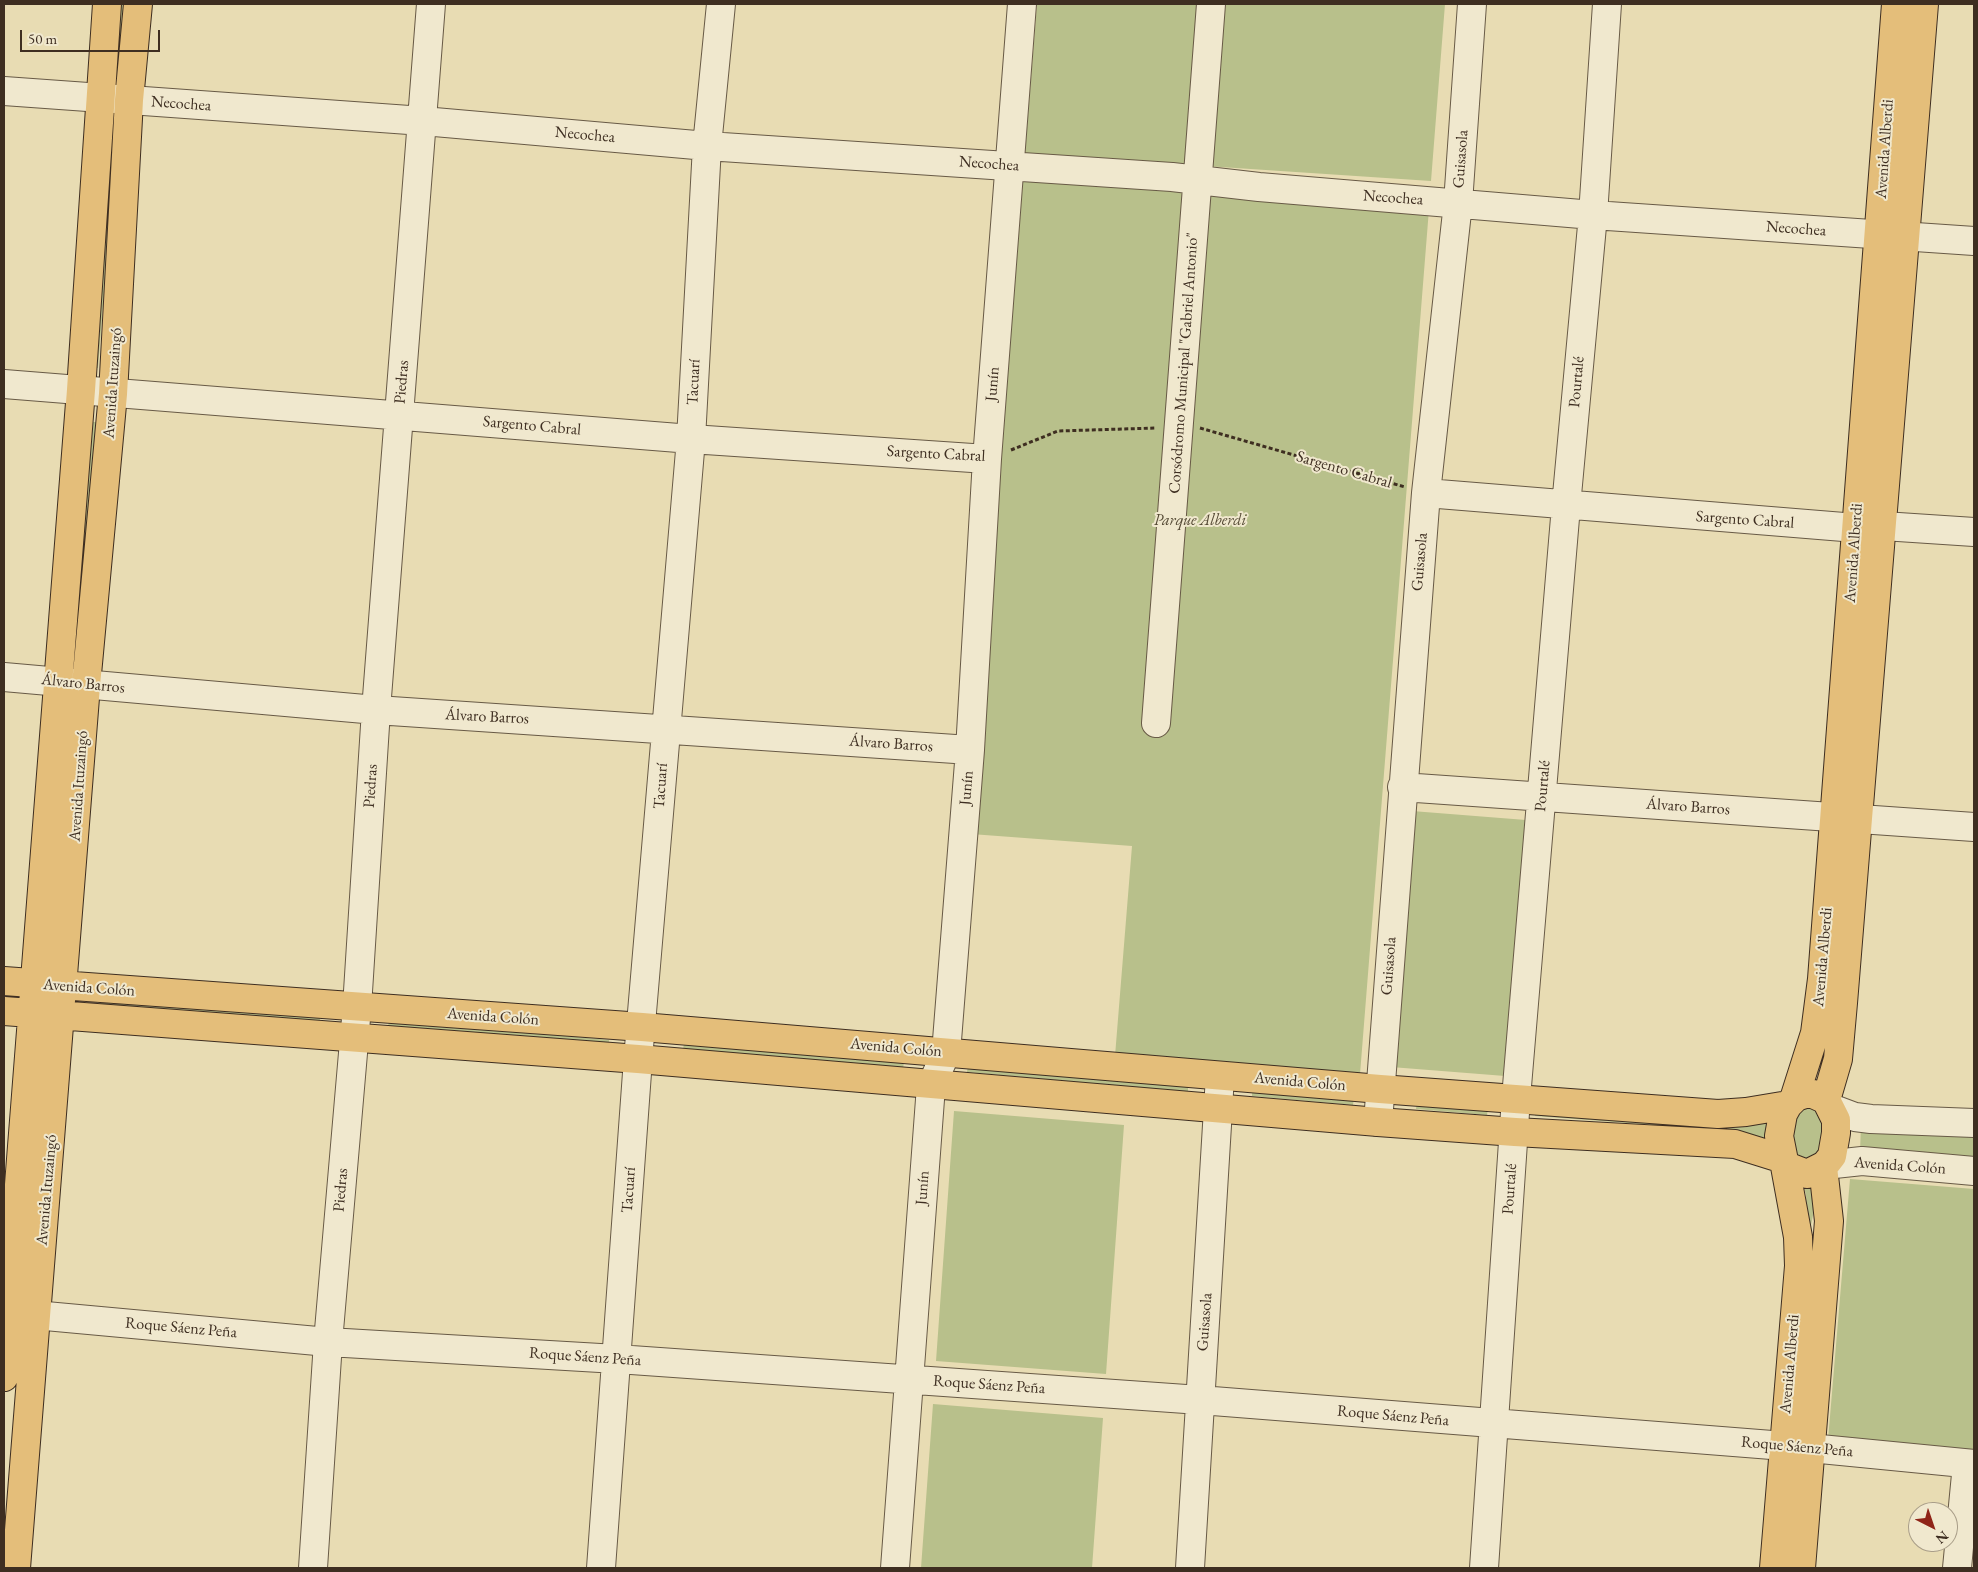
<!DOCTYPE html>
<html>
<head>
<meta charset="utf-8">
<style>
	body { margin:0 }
	#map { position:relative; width:1978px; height:1572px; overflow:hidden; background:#e8dcb3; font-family:"EB Garamond",serif }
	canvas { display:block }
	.frame { position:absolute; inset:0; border:5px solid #3e2e21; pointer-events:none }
	.north { position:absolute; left:1908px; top:1502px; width:50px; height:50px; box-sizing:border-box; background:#f0e8ce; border:1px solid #a99e89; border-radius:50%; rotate:139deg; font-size:14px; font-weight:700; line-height:20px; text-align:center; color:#3e2e21 }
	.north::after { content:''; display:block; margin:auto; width:18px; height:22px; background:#8f2418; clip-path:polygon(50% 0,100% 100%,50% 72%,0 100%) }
	.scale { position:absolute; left:20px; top:30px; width:140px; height:22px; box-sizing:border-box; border:2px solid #3e2e21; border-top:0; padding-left:6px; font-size:15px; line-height:18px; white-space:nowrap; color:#3e2e21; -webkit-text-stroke:4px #f0e8ce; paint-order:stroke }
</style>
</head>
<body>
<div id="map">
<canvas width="1978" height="1572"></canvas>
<div class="frame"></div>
<div class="north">N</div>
<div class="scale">50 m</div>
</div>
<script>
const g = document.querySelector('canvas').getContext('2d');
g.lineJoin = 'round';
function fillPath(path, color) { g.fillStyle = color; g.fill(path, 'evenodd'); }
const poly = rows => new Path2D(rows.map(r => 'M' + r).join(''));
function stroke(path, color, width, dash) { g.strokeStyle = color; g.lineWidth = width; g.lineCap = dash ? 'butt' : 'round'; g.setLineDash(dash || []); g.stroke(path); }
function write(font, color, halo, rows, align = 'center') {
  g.font = font + ' "EB Garamond",serif'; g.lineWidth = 4; g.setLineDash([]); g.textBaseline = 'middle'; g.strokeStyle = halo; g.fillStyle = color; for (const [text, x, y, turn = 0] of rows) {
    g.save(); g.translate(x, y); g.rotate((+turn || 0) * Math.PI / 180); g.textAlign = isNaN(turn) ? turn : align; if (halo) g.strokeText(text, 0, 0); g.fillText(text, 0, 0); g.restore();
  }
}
fillPath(poly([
	[120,4,126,4,120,73,114,73],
	[1037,4,1445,4,1431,181,1025,154],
	[111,129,117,129,98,368,92,368],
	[1023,181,1429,209,1360,1074,1115,1056,1132,846,971,834],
	[90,422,96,422,77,661,71,661],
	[1412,811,1526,820,1505,1076,1391,1067],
	[100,998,320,1017,320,1024,99,1005],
	[389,1020,609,1040,609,1047,388,1027],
	[684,1043,904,1062,903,1069,683,1050],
	[968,1065,1188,1085,1188,1092,967,1072],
	[1252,1089,1354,1098,1353,1105,1252,1096],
	[1417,1102,1488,1108,1487,1115,1416,1109],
	[1807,1102,1827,1120,1817,1163,1790,1154,1795,1110],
	[954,1111,1124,1125,1106,1374,936,1361],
	[1536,1111,1768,1120,1767,1145,1734,1131,1535,1116],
	[1861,1124,1974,1134,1974,1162,1860,1153],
	[1850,1179,1974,1189,1974,1452,1828,1440],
	[1803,1184,1815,1187,1817,1196,1811,1225,1807,1231,1806,1195],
	[933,1404,1103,1418,1092,1568,921,1568]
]), '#b8c08b');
const minor = poly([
	[4,91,423,121,707,146,1172,177,1259,187,1593,215,1974,241],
	[4,384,691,439,987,459],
	[1426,493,1856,528,1883,526,1974,532],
	[4,677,376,710,970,750],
	[1156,723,1211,4],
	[1402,787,1974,827],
	[1831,1108,1855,1117,1871,1119,1974,1123],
	[1378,1122,1426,493,1458,203,1472,4],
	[1825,1165,1862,1161,1974,1171],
	[13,1313,328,1342,617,1359,1200,1400,1810,1448,1974,1464],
	[313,1568,328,1342,357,1007,376,710,431,4],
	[601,1568,638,1059,691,439,707,146,721,4],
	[895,1568,931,1086,946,1053,970,750,987,459,1022,4],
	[1190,1568,1220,1076],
	[1484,1568,1516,1098,1566,506,1593,215,1607,4],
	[1957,1568,1967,1464]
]);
const major = poly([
	[4,981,642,1027,1380,1089,1718,1114,1746,1112,1788,1105],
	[4,1011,638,1059,1378,1122,1515,1132,1735,1144,1783,1159],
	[1805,1094,1813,1094,1826,1100,1836,1120,1836,1133,1832,1156,1825,1165,1807,1174,1789,1167,1784,1161,1779,1136,1783,1114,1788,1105,1796,1097,1805,1094],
	[1794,1099,1815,1033,1822,979,1896,4],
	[1826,1100,1838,1059,1843,1003,1924,4],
	[4,1377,81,390,107,4],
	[16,1568,86,685,113,394,129,100,138,4],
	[1774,1568,1799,1266,1798,1237,1784,1161],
	[1801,1568,1829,1221,1823,1167]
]);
stroke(minor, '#685a46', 30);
stroke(major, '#3e2e21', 30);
stroke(poly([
	[1200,428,1405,487],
	[1011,450,1058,431,1156,428]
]), '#3e2e21', 3, [4, 2.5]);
stroke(minor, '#f0e8ce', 28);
stroke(major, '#e4be7a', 28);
write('16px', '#3e2e21', '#f0e8ce', [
	["Necochea",181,104,4],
	["Necochea",585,135,5],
	["Avenida Alberdi",1885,149,-86],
	["Guisasola",1461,159,-86],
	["Necochea",989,164,4],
	["Necochea",1393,198,4],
	["Necochea",1796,229,4],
	["Corsódromo Municipal \"Gabriel Antonio\"",1184,363,-86],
	["Piedras",402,382,-85],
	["Tacuarí",694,382,-87],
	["Pourtalé",1577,382,-85],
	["Avenida Ituzaingó",113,383,-86],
	["Junín",993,384,-85],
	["Sargento Cabral",532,426,5],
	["Sargento Cabral",936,454,3],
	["Sargento Cabral",1344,470,16],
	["Sargento Cabral",1745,520,4],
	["Avenida Alberdi",1854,553,-86],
	["Guisasola",1420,562,-85],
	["Álvaro Barros",83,684,6],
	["Álvaro Barros",487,717,3],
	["Álvaro Barros",891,744,4],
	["Avenida Ituzaingó",79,786,-86],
	["Piedras",371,786,-86],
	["Tacuarí",661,786,-86],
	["Pourtalé",1543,786,-85],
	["Junín",967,788,-85],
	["Álvaro Barros",1688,807,4],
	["Avenida Alberdi",1823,957,-85],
	["Guisasola",1389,966,-86],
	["Avenida Colón",89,988,4],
	["Avenida Colón",493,1017,4],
	["Avenida Colón",896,1048,5],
	["Avenida Colón",1300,1082,5],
	["Avenida Colón",1900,1166,4],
	["Junín",923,1188,-86],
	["Pourtalé",1510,1189,-86],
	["Avenida Ituzaingó",47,1190,-85],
	["Piedras",341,1190,-85],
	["Tacuarí",629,1190,-86],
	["Guisasola",1205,1322,-86],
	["Roque Sáenz Peña",181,1328,5],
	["Roque Sáenz Peña",585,1357,4],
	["Avenida Alberdi",1790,1364,-85],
	["Roque Sáenz Peña",989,1385,4],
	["Roque Sáenz Peña",1393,1416,5],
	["Roque Sáenz Peña",1797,1447,5]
]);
write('italic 16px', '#564b36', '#f0e8ce', [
	["Parque Alberdi",1200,521]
]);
</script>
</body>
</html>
